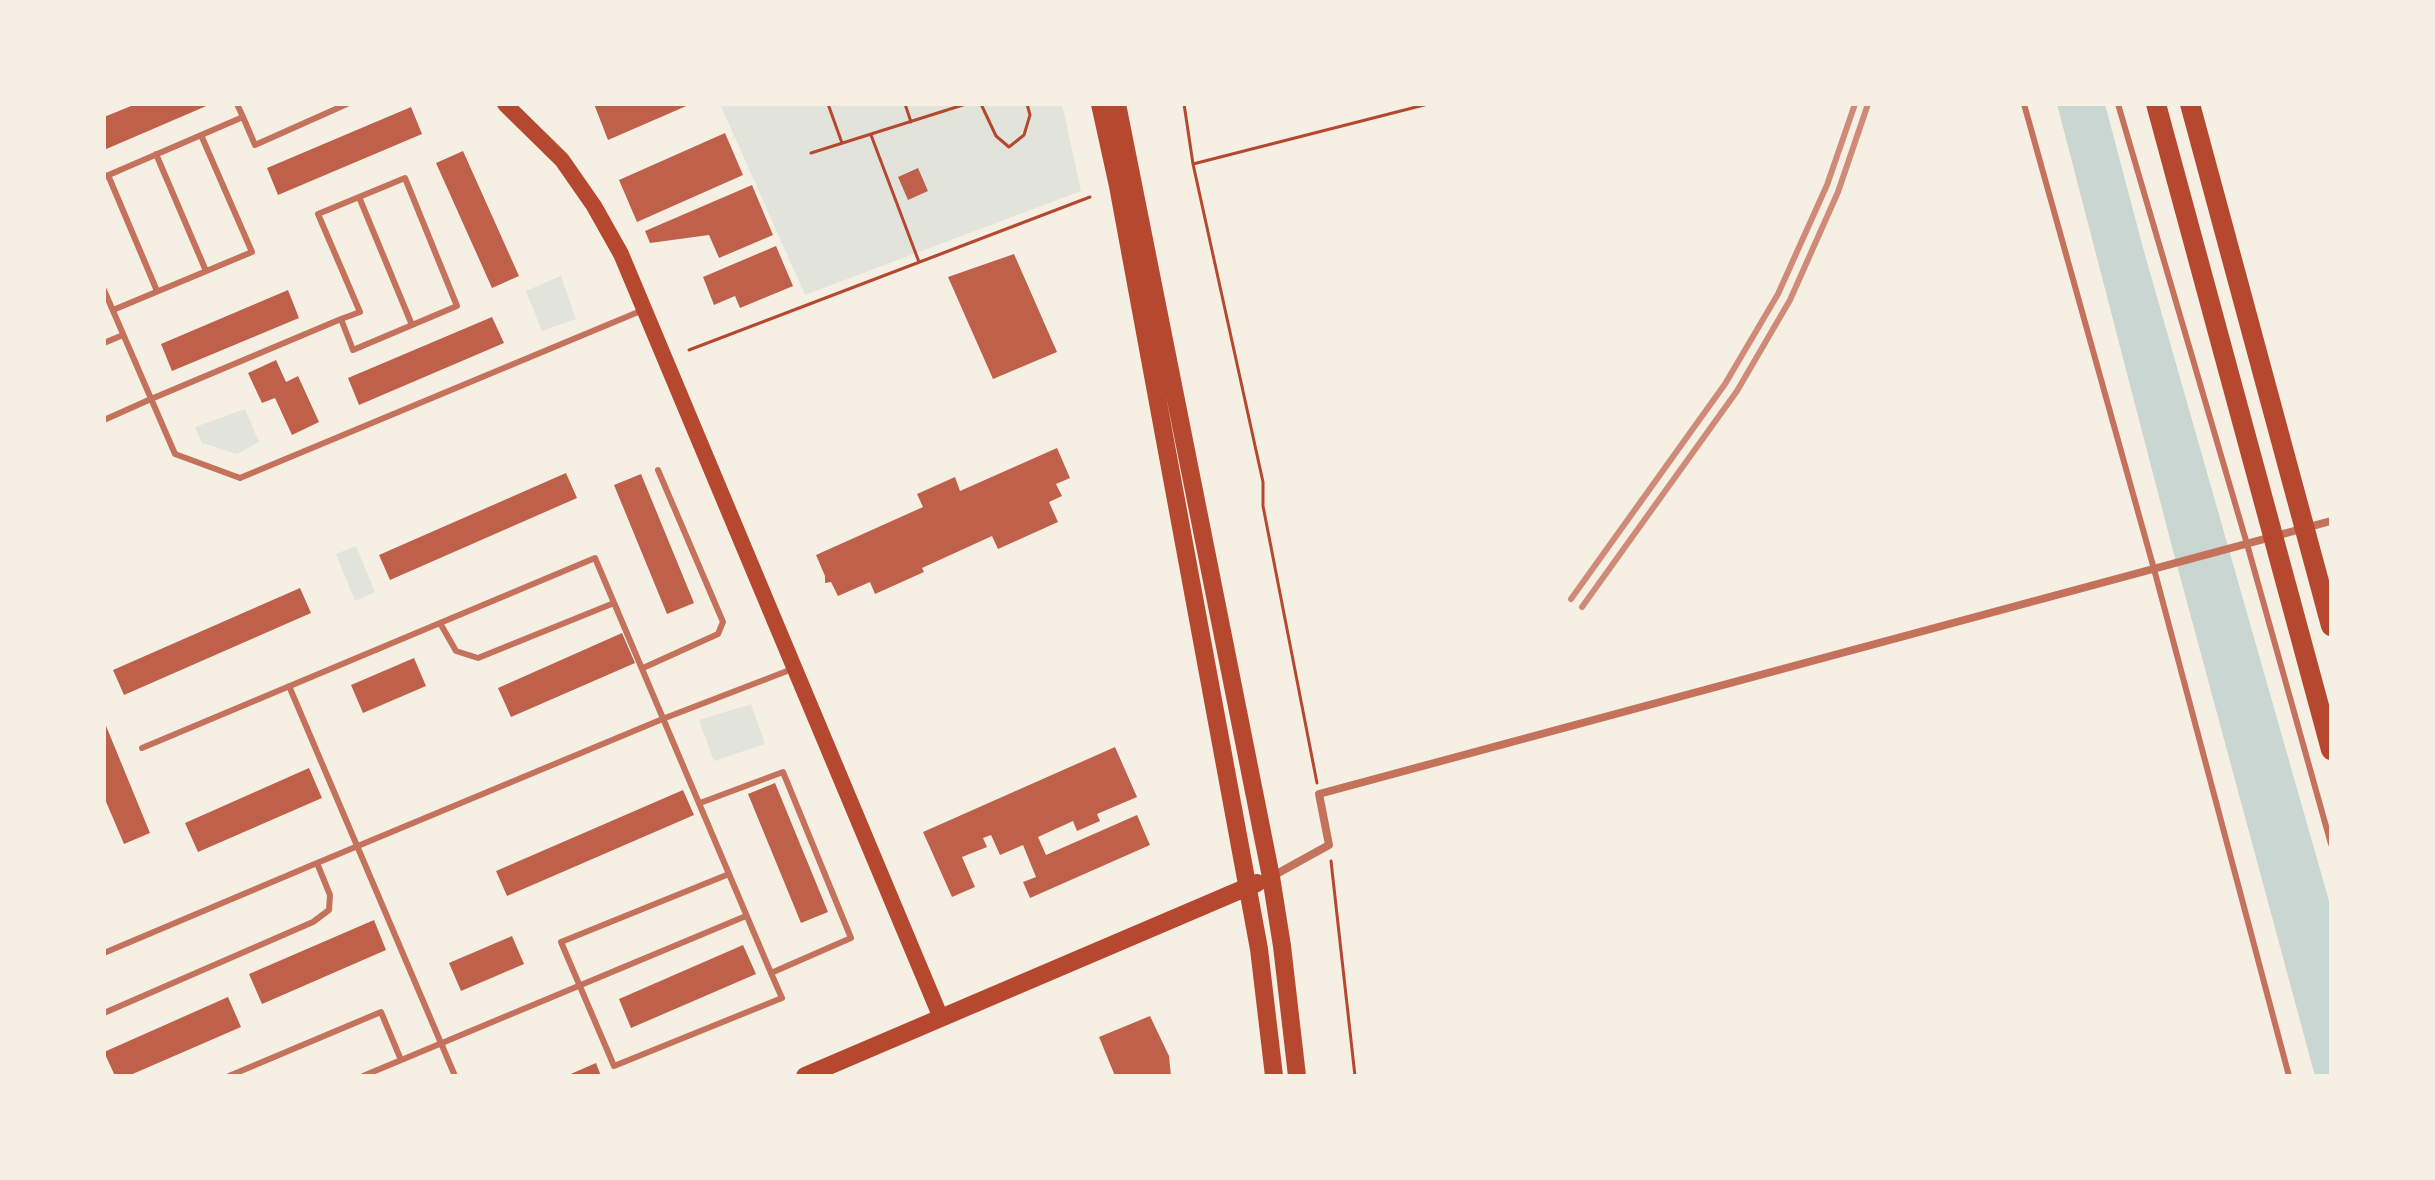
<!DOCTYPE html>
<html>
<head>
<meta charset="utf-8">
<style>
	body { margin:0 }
	#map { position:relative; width:2435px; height:1180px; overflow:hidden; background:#f6efe4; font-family:"PT Sans Narrow",sans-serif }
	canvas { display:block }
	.frame { position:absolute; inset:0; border:106px solid #f6efe4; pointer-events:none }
</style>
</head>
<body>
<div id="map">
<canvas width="2435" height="1180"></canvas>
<div class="frame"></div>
</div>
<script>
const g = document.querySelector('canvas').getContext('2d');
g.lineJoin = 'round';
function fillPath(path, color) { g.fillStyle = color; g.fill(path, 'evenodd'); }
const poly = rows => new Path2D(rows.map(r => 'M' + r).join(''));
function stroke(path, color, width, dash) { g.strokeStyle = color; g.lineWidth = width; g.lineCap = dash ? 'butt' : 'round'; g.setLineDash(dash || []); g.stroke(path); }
fillPath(poly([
	[720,104,1062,104,1081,191,805,295],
	[561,276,576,319,542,331,526,291],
	[245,409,259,442,237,454,202,443,195,427],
	[356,546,375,592,355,601,336,554],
	[751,704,765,744,714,761,699,720]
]), '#e2e4dc');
fillPath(poly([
	[2057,104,2105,104,2143,248,2331,908,2331,1076,2315,1076,2171,543]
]), '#c9d6d2');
fillPath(poly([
	[136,104,211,104,104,150,104,117],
	[594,104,691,104,608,140],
	[411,107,422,134,278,195,267,168],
	[725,133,743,175,637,222,619,180],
	[463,151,519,276,492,288,436,163],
	[918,168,928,191,908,200,898,177],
	[752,185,773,235,719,258,709,235,650,243,645,231],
	[776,246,793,286,740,308,735,296,714,305,703,277],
	[1014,254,1057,352,993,379,948,277],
	[288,290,299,318,172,371,161,344],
	[492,317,504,343,359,405,348,378],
	[276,360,286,382,298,376,319,422,292,435,275,398,262,403,248,373],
	[1057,448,1070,478,1056,484,1062,496,1049,502,1058,522,998,549,992,536,922,568,924,572,875,594,870,582,838,596,831,582,825,583,825,576,816,555,923,507,917,494,955,477,960,491],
	[566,473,577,498,390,580,379,555],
	[641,474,694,603,667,614,614,485],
	[300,588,311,613,124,695,113,670],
	[622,633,635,663,511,717,498,688],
	[414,658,426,686,363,713,351,685],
	[104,721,150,833,124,844,104,797],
	[1115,747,1137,797,1097,814,1100,821,1077,831,1073,821,1038,837,1046,855,1137,815,1150,845,1030,898,1023,882,1036,877,1023,845,1000,855,991,835,983,838,987,847,962,857,975,887,952,897,923,832],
	[309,768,322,798,198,852,185,823],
	[775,783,828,912,801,923,748,794],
	[683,790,694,815,507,896,496,871],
	[374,920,386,950,262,1004,249,974],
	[512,936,524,964,461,991,449,963],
	[743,945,756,974,631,1028,619,999],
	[228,997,241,1027,128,1076,115,1076,104,1052],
	[1150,1016,1169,1056,1171,1076,1137,1076,1137,1074,1115,1076,1099,1037],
	[596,1063,601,1076,566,1076]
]), '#bf614a');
stroke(poly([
	[828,104,842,143],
	[905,104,911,122],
	[981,104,996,136,1009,147,1024,135,1030,115,1027,104],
	[1184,104,1193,164],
	[871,135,919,262],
	[811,153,966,104],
	[689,350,1090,197],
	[1317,783,1263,506,1263,482,1193,164,1428,104],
	[1331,861,1355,1076]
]), '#b5482f', 3);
stroke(poly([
	[237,104,243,117],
	[2024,104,2154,569,2289,1076],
	[2118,104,2247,544,2331,844],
	[156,154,206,271],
	[108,175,157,291],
	[104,177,243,117,255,145,347,104],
	[359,197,412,325],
	[104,290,175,454,240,478,643,310],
	[113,310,252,252,201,135],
	[104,343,123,335],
	[104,420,151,399,341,319,360,312,318,214,405,178,457,306,353,350,341,319],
	[440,623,456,651,478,658,614,603],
	[643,668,718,634,723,622,658,470],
	[289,686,455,1076],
	[142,748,595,558,729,874],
	[700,803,783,772,851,938,771,973,782,998,614,1066,561,942,729,874,771,973],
	[317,863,665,718,795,668],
	[104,953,317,863,330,895,329,910,313,922,104,1013],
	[229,1076,381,1012,401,1060],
	[363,1076,746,916]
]), '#c5725c', 6);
stroke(poly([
	[1271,877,1329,845,1319,794,2331,521]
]), '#c5725c', 8);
stroke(poly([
	[505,104,562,160,594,206,621,254,941,1018]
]), '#b5482f', 16);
stroke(poly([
	[1100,104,1118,186,1259,949,1274,1076],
	[1117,104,1271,877,1282,946,1297,1076],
	[805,1076,1257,883]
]), '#b5482f', 18);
stroke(poly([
	[2156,104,2331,750],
	[2190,104,2331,626]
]), '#b5482f', 20);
stroke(poly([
	[1571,599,1725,384,1778,294,1827,185,1855,104],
	[1582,607,1737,391,1790,300,1838,192,1868,104]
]), '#cf8b77', 6);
</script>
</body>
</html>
